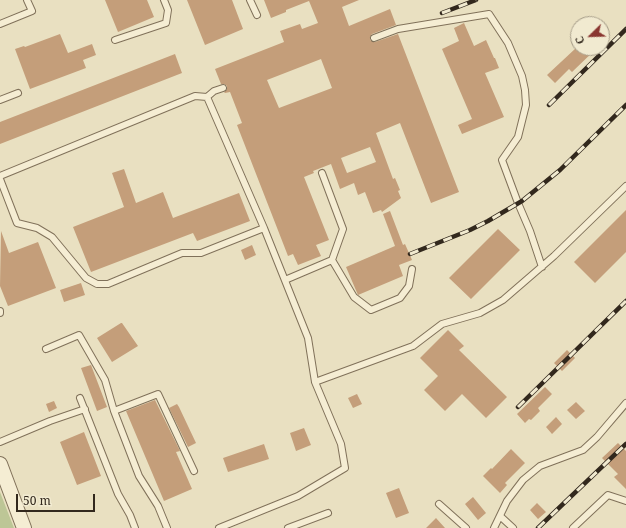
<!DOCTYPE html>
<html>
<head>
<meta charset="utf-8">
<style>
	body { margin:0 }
	#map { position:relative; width:626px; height:528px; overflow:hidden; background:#e9e0c1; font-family:"Noto Serif",serif }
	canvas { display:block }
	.north { position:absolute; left:570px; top:16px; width:40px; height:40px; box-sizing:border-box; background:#f1ead0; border:1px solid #a59c88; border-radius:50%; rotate:247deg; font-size:11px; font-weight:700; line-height:16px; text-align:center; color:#32281d }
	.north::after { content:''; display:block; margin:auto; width:14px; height:18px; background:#8a3630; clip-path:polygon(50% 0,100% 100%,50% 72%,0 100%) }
	.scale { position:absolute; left:16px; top:494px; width:79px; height:18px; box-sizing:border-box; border:2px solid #32281d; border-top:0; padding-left:5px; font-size:12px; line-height:14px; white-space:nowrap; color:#32281d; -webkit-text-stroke:3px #f1ead0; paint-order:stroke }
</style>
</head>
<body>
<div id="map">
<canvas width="626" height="528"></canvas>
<div class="north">С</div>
<div class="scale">50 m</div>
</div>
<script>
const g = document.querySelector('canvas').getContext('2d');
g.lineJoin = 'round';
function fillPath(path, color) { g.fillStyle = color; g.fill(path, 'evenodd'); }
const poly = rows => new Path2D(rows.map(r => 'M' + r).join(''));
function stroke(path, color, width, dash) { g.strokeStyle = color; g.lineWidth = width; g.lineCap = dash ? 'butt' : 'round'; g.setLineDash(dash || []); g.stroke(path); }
fillPath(poly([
	[0,492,14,528,0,528]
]), '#bdc696');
fillPath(poly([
	[105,0,147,0,154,17,118,32],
	[187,0,232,0,243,29,205,45],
	[264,0,359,0,342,7,349,26,390,9,396,25,372,34,370,37,370,40,375,42,398,34,459,192,431,203,400,123,376,133,393,179,395,178,400,190,398,191,401,198,382,212,381,210,373,213,365,192,358,195,354,183,340,189,331,164,313,171,314,173,304,177,329,240,316,245,321,256,298,265,293,254,288,256,237,125,242,123,230,92,225,93,224,92,227,89,227,86,224,84,221,84,215,69,284,42,280,31,300,24,302,29,318,23,309,1,286,10,286,12,271,18],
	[321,59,332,88,279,108,267,80],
	[370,147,376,162,347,173,341,158],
	[464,23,474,46,486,40,494,58,495,58,499,68,485,73,504,117,462,134,458,125,472,119,442,49,459,41,454,28],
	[60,34,68,53,92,44,96,55,83,60,86,68,30,89,15,49,24,46,25,47],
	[576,48,597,48,572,72,569,69,555,83,547,75],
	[175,54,182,73,0,144,0,122],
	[124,169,136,203,163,192,173,218,239,193,250,221,197,241,193,233,91,272,73,227,124,207,112,173],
	[626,210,626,252,595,283,574,262],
	[390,211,403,245,405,244,412,260,399,265,403,276,358,295,346,267,395,246,383,214],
	[498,229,520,250,471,299,449,278],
	[1,231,9,253,38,242,56,288,8,306,0,286],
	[252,245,256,255,245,260,241,250],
	[81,283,85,295,64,302,60,290],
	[121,323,122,323,138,346,112,362,97,338],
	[448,330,464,346,459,350,507,397,486,418,462,394,445,411,424,390,438,376,420,358],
	[567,350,575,358,562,371,554,363],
	[91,365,107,407,97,411,81,368],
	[545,387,552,394,538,408,540,411,531,420,529,419,525,423,517,414],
	[357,394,362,404,353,408,348,398],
	[155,400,180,451,176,452,192,489,164,501,126,411],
	[54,401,57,408,49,412,46,404],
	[576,402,585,411,576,419,567,410],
	[177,404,179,407,196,443,188,447,169,408],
	[556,417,562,424,552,434,546,427],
	[304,428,311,445,296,451,290,433],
	[84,432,101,476,77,485,60,442],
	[618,443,626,451,626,489,614,477,618,474,602,458],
	[264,444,269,459,228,472,223,458],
	[511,449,525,463,505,483,507,485,500,493,483,476,491,468,492,469],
	[399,488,409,513,396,518,386,493],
	[473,497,486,513,478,520,465,504],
	[537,503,546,512,538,519,530,510],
	[436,518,445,528,426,528]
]), '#c49e7a');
const service = poly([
	[250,0,257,15],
	[0,24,32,11,27,0],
	[374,38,398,29,489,14,508,43,522,76,525,90,526,105,518,137,502,160,518,203,530,231,542,267],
	[115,40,166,23,168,10,164,0],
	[207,97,214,91,223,88],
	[0,100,18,93],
	[0,176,195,96,207,97,264,228,308,338,315,382,341,444,345,468,298,496,219,528],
	[0,179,17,223,37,228,52,237,86,278,97,284,108,284,182,253,201,253,264,228],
	[332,260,354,297,371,310,400,298,409,286,412,269],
	[285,280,332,260,343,229,322,173],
	[0,311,0,313],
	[46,349,79,335,105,380,114,411],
	[315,382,413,346,442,324,480,313,503,300,554,256,626,186],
	[80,398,118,494,130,515,135,528],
	[0,442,50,421,85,409],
	[439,504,466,528],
	[500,516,513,528],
	[167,528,158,506,139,476,114,411,158,394,194,471],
	[288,528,328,513],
	[494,528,507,501,523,480,540,466,583,450,597,437,626,403],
	[573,528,608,495,626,501]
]);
const tertiary = poly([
	[0,464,24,528]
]);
stroke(service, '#80715a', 8);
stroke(tertiary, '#80715a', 16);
stroke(service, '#f5edd3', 6);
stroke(tertiary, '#f5edd3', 14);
const rail = poly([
	[442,13,476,0],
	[549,105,626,29],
	[410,254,470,230,488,221,522,201,560,170,626,105],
	[518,407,626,301],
	[538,528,626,444]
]);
stroke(rail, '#32281d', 4.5);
stroke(rail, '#f1ead0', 3, [9]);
</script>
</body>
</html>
